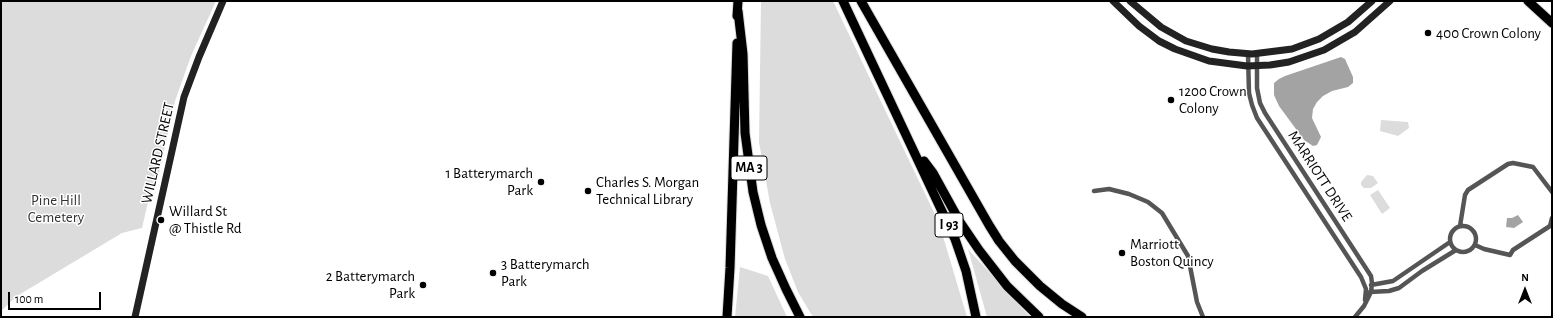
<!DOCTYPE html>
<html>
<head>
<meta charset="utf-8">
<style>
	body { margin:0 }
	#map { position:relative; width:1553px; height:318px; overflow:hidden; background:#fff; font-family:"Alegreya Sans",sans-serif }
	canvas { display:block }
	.frame { position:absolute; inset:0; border:2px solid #000; pointer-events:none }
	.north { position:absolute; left:1505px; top:270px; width:40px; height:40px; -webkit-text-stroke:3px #fff; paint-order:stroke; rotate:0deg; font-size:11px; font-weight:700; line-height:16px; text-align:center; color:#000 }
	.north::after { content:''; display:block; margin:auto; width:14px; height:18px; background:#000; clip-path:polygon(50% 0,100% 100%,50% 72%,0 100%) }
	.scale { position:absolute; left:8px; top:292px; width:93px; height:18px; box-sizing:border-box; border:2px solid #000; border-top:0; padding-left:5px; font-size:12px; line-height:14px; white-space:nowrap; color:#000; -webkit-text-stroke:3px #fff; paint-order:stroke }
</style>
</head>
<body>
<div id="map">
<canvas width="1553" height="318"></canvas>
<div class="frame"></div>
<div class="north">N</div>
<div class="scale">100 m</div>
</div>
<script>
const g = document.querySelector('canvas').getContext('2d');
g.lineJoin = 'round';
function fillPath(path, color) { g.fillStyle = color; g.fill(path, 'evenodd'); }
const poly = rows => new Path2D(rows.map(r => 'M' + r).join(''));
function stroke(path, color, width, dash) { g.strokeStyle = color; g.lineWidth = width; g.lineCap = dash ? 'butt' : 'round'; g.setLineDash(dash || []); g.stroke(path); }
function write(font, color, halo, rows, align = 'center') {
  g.font = font + ' "Alegreya Sans",sans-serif'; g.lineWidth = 3; g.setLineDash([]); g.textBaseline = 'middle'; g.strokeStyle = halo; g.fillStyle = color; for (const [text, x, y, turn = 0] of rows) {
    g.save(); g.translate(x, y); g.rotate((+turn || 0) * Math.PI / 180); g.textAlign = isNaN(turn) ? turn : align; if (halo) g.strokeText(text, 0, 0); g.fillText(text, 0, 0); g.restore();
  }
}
fillPath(poly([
	[1,1,216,1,191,56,175,101,156,187,152,185,142,228,122,233,17,296,1,311],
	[761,1,833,1,939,223,967,317,814,317,811,314,798,292,785,259,770,203,759,142],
	[1381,120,1408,122,1409,128,1398,136,1380,131],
	[1367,175,1373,176,1378,183,1371,188,1364,188,1361,185,1361,182],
	[1378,190,1390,208,1382,214,1370,195],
	[968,249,1030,317,987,317],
	[740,267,768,276,787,317,735,317]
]), '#dcdcdc');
fillPath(poly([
	[1341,57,1345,59,1353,77,1353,83,1348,87,1332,91,1323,96,1317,102,1313,109,1312,118,1321,137,1317,145,1313,146,1304,140,1279,106,1274,95,1274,83,1279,79,1285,76],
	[1518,215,1523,222,1514,228,1506,227,1507,218,1512,218]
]), '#a3a3a3');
const highway = poly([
	[843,1,955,239,966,271,976,317],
	[861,1,989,225,999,241,1015,261,1040,286,1062,304,1082,317],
	[1528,1,1552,23],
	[738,11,743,54,745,133,753,192,761,225,772,258,786,289,800,317],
	[737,16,738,1],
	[924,161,933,173,960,222,979,250,1007,286,1039,317],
	[727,317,730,268,737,43]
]);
stroke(highway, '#dbdbdb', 11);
stroke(poly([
	[1248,54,1249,93,1252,105,1257,118,1361,277,1366,289,1365,300],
	[1257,54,1257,88,1260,103,1265,113,1371,276,1372,283,1371,292,1364,306,1355,317],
	[1094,191,1109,189,1129,194,1148,202,1162,213,1188,256,1197,302,1203,317],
	[1460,226,1465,195,1468,190,1508,164,1513,163,1533,167,1552,192],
	'1450 239a13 13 0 1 1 26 0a13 13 0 1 1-26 0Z',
	[1475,245,1484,249,1510,255,1513,250,1550,226,1552,218],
	[1371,285,1393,281,1450,242],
	[1370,292,1389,291,1399,288,1422,271,1456,250]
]), '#555', 4.5);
stroke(poly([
	[1113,1,1139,26,1159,41,1175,49,1209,61,1247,66,1270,65,1289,62,1324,50,1355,32,1390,1],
	[1130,1,1161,27,1186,41,1212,49,1229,52,1252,54,1292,49,1319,39,1348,22,1372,1],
	[135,317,184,97,199,57,223,1]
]), '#222', 7);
stroke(highway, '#000', 9);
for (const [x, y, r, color] of [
	[1428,33,4,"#000"],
	[1171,100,4,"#000"],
	[541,182,4,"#000"],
	[588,191,4,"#000"],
	[161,220,4,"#000"],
	[1122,253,4,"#000"],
	[493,273,4,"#000"],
	[423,285,4,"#000"]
]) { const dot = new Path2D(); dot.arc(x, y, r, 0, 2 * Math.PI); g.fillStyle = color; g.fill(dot); stroke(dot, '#fff', 1.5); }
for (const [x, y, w] of [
	[749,168,36],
	[949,225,28]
]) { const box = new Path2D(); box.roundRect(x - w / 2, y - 12, w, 24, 3); g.fillStyle = '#fff'; g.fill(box); stroke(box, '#000', 1); }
write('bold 14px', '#000', null, [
	["MA 3",749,168],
	["I 93",949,225]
]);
write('15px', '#000', '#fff', [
	["400 Crown Colony",1436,33],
	["1200 Crown",1179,91],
	["Colony",1179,108],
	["1 Batterymarch",533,173,"right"],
	["Park",533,190,"right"],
	["Charles S. Morgan",596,182],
	["Technical Library",596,199],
	["Willard St",169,211],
	["@ Thistle Rd",169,228],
	["Marriott",1130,244],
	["Boston Quincy",1130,261],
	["3 Batterymarch",501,264],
	["Park",501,281],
	["2 Batterymarch",415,276,"right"],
	["Park",415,293,"right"]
], 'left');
write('15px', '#000', '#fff', [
	["WILLARD STREET",158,153,-77],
	["MARRIOTT DRIVE",1320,176,57]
]);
write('15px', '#333', '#fff', [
	["Pine Hill",56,200],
	["Cemetery",56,217]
]);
</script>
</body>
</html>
